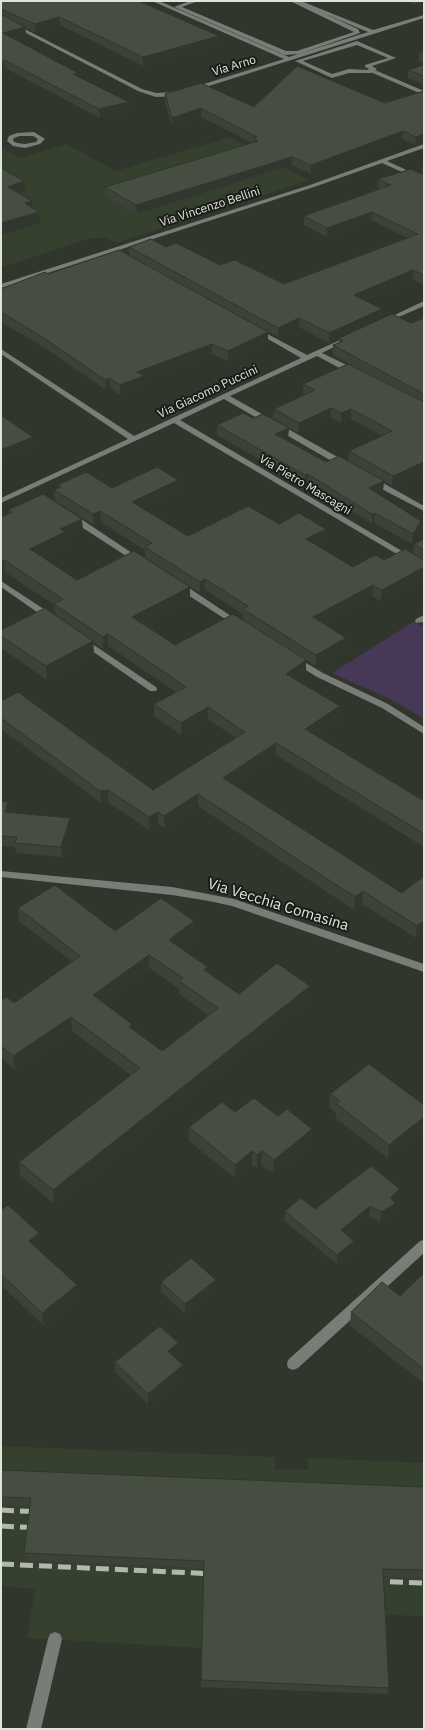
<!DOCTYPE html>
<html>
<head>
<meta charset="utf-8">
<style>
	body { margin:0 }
	#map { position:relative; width:425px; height:1730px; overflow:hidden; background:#30362b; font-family:"IBM Plex Sans",sans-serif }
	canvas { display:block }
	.frame { position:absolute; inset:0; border:2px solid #dfe4dc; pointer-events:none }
</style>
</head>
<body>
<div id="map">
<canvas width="425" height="1730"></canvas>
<div class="frame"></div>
</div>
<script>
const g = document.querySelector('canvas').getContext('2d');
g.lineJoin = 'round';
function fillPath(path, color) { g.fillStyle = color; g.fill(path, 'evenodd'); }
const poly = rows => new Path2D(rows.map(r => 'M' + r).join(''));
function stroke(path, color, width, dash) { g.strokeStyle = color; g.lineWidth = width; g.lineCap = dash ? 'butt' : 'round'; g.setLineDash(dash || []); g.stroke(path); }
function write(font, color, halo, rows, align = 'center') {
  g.font = font + ' "IBM Plex Sans",sans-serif'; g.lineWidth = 4; g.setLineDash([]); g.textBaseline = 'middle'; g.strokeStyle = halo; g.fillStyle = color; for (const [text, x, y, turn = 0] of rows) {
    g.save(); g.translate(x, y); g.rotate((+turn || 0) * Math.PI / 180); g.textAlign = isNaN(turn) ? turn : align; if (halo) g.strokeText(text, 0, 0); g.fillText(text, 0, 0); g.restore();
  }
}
fillPath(poly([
	[230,137,309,180,117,243,107,238,91,238,1,268,1,148,3,148,21,158,66,144,116,171],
	[1,1446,275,1457,275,1469,308,1470,308,1458,424,1463,424,1616,384,1615,388,1694,201,1687,203,1648,27,1638,35,1589,1,1586]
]), '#36402f');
fillPath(poly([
	[413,622,424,627,424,719,390,699,332,673]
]), '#483857');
fillPath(poly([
	[190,1,198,1,182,7,286,51,297,51,354,32,290,1,297,1,358,29,360,33,299,54,285,55,174,7,190,1],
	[357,41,396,58,372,66,377,69,371,73,349,73,332,78,295,61,357,41],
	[357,45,388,58,365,65,365,67,370,69,368,70,349,69,332,74,303,61,357,45]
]), '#797c77');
fillPath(poly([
	[152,1,159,1,289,57,368,32,294,1,301,1,373,30,424,15,424,18,193,91,190,89,191,88,284,59,152,1],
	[1,17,142,89,156,93,177,92,180,94,177,96,156,97,138,91,1,20,1,17],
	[370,68,424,91,424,95,368,71,367,70,370,68],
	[34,132,45,139,40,144,25,148,13,146,7,141,9,136,17,133,34,132],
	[20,136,33,136,38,139,36,142,25,144,17,143,13,141,14,138,20,136],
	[424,144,424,148,387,161,424,178,424,182,382,163,314,187,1,288,1,284,310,185,424,144],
	[424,301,424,306,387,322,382,321,424,301],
	[254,329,258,329,307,355,349,336,354,337,322,353,357,370,357,374,351,374,317,356,230,396,348,463,348,467,342,467,224,399,180,420,424,564,424,570,174,423,1,503,1,498,128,439,1,354,1,349,134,436,301,358,254,331,254,329],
	[370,479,376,479,424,506,424,511,370,483,370,479],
	[69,515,75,515,144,561,140,563,137,563,69,519,69,515],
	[1,581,53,615,54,617,53,619,47,619,1,587,1,581],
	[180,583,183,584,243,624,242,626,236,626,177,588,176,586,180,583],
	[424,615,424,622,416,623,415,621,416,619,424,615],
	[82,637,156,687,157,689,156,691,150,691,79,642,78,640,79,638,82,637],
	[296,657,323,673,388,704,424,727,424,734,382,708,317,677,293,662,292,660,296,657],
	[1,871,172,887,234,899,424,964,424,972,232,906,209,901,172,895,1,877,1,871],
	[424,1240,424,1253,298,1368,293,1370,288,1368,287,1364,288,1360,420,1241,424,1240],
	[55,1632,60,1634,62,1639,41,1729,26,1729,48,1639,50,1634,55,1632]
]), '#797c77');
stroke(poly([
	[1,1510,42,1512],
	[1,1526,41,1528],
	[1,1564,216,1574],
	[371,1581,424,1583]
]), '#b2b8af', 5, [13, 6]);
fillPath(poly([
	[1,1,219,36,219,44,143,66,60,25,35,32,25,28,26,35,13,39,78,76,129,111,100,118,5,68,1,74],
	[408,1,424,1,416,5],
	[424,52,424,63,419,61,419,53],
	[424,65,424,84,408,78,408,70],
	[424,91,424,143,415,145,402,139,311,174,291,165,137,214,106,196,105,187,252,143,201,117,172,127,165,102,165,94,254,107,385,103],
	[422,166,424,166,424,285,413,280,364,300,382,309,382,318,329,343,299,327,278,337,129,256,129,247,166,247,220,265,284,284,407,238,372,220,327,237,304,225,304,216,380,189,377,187,378,179,422,174],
	[48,274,268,332,268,342,228,361,212,354,144,379,144,386,120,395,110,388,106,390,48,350,1,322,1,289],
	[424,318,424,471,392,486,384,481,383,490,377,493,421,521,420,530,412,544,374,523,372,524,308,483,305,485,217,435,217,425,253,418,289,428,288,437,284,439,326,462,348,461,349,451,382,436,351,419,341,423,331,418,298,433,273,418,274,409,305,395,303,393,303,384,382,382,333,355,333,345,339,343,339,338,411,323],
	[178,480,178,490,142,508,188,536,279,524,325,540,316,545,353,567,413,554,414,544,424,539,424,578,381,601,372,596,322,623,345,649,316,666,306,660,306,672,295,679,340,719,315,735,424,801,424,847,276,755,233,784,402,893,424,876,416,938,362,904,354,910,198,806,165,828,158,824,149,830,108,802,101,803,1,729,1,701,153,790,236,738,208,719,181,735,154,716,154,704,176,692,108,646,103,649,93,642,94,654,47,680,1,648,1,630,55,615,54,605,5,572,1,574,9,514,8,510,83,530,65,539,65,544,41,556,77,580,190,587,190,598,143,623,175,645,243,620,243,614,205,590,200,593,145,558,145,550,101,522,94,525,55,501,54,490,58,488,58,485,112,488],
	[1,801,8,802,9,812,71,828,62,857,16,853,15,847,1,846],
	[18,908,115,931,194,935,178,946,208,972,239,994,309,999,54,1204,20,1175,19,1162,131,1075,72,1031,15,1070,1,1058,1,1000,14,1003,72,962,19,921],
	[149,968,179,989,179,994,208,1015,162,1051,133,1029,103,1002],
	[330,1094,424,1105,388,1159,336,1118,336,1113,329,1107],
	[235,1112,278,1116,312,1129,312,1142,273,1173,261,1164,257,1168,252,1165,235,1178,189,1141,189,1127],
	[399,1199,394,1203,394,1214,380,1222,369,1216,347,1235,353,1251,337,1264,284,1221,285,1211,315,1209],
	[1,1210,39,1233,40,1247,38,1249,77,1285,78,1298,44,1326,4,1288,1,1290],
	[424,1273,424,1383,350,1326,351,1312,400,1296],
	[161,1282,216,1290,185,1314,161,1292],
	[178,1353,174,1357,183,1375,148,1404,115,1372,115,1362],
	[1,1470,424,1487,424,1577,384,1576,389,1688,388,1694,201,1687,204,1568,25,1560,24,1553,30,1505,1,1504]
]), '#3c4238');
fillPath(poly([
	[417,1,424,1,424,3,416,5],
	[59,17,60,25,35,32,35,24],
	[25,27,26,35,4,42,3,33],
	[219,36,219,44,143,66,143,57],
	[4,60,5,68,1,74,1,65],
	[129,102,129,111,100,118,99,109],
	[201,108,201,117,172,127,172,118],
	[403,131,402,139,311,174,311,165],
	[424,134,424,143,415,145,416,137],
	[292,157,291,165,137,214,136,205],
	[24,181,25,192,9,198,8,187],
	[32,201,33,212,25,203],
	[39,212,40,223,1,235,1,223],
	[372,212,372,220,327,237,327,228],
	[413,270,413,280,353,304,354,295],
	[382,309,382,318,329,343,329,333],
	[299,318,299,327,278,337,278,328],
	[268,332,268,342,228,361,228,351],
	[212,344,212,354,144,379,144,386,120,395,120,385,137,372],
	[109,378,110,388,106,390,105,380],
	[331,408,331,418,298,433,299,423],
	[351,409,351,419,341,423,341,413],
	[289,428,288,437,274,444,275,434],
	[33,437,34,448,1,462,1,450],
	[424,462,424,471,392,486,393,476],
	[308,474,308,483,305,485,305,475],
	[178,480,178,490,132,513,132,502],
	[384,481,383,490,369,498,369,488],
	[100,511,101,522,94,525,93,514],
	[375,513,374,523,372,524,372,514],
	[82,519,83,530,65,539,65,544,31,560,30,549,60,529],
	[421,521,420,530,412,544,413,534],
	[326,529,325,540,306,550,306,539],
	[4,560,5,572,1,574,1,561],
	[424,567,424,578,381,601,382,590],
	[205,579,205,590,200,593,200,582],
	[373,585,372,596,312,628,313,617],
	[190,587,190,598,133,628,132,617],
	[108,634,108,646,103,649,103,637],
	[346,638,345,649,316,666,316,655],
	[93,641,94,654,47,680,46,666],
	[306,660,306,672,286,686,286,674],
	[340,706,340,719,305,741,305,729],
	[208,707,208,719,181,735,181,723],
	[276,743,276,755,223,790,223,778],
	[108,790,108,802,101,803,100,791],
	[198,794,198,806,165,828,164,816],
	[8,802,9,812,6,822,5,812],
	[158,812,158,824,149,830,149,817],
	[70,818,71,828,62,857,61,847],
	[363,891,362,904,354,910,355,897],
	[194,921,194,935,169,953,169,940],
	[424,921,424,932,416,938,417,926],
	[149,955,149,968,94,1009,93,995],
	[310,986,309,999,54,1204,53,1190],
	[71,1017,72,1031,15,1070,13,1056],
	[424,1117,424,1129,388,1159,389,1145],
	[312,1129,312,1142,273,1173,274,1160],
	[252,1151,252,1165,235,1178,235,1165],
	[262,1151,261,1164,257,1168,257,1155],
	[400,1189,399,1199,392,1206,395,1204,394,1214,380,1222,381,1212,391,1197],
	[370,1206,369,1216,340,1240,341,1230],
	[39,1233,40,1247,31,1255,29,1241],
	[354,1241,353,1251,337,1264,337,1255],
	[2,1275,4,1288,1,1290,1,1276],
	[216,1280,216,1290,185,1314,185,1304],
	[77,1285,78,1298,44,1326,42,1313],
	[178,1343,178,1353,168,1361,168,1351],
	[183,1365,183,1375,148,1404,148,1394]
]), '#31362e');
const building = poly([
	[1,1,139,1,219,36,143,57,59,17,35,24,1,9,1,1],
	[1,14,25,27,3,33,78,73,73,74,129,102,99,109,4,60,1,65,1,14],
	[424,65,424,76,408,70,424,65],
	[297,66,385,103,424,91,424,134,416,137,403,131,311,165,292,157,136,205,105,187,258,141,253,138,257,137,201,108,172,118,165,94,201,83,254,107,297,66],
	[1,168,24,181,8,187,32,201,25,203,39,212,1,223,1,168],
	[411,169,424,175,424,275,413,270,354,295,382,309,329,333,299,318,278,328,129,247,151,239,166,247,176,243,220,265,235,260,284,284,418,234,372,212,327,228,304,216,391,185,378,179,411,169],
	[119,250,268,332,228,351,212,344,137,372,144,376,120,385,109,378,105,380,47,340,1,312,1,289,45,272,48,274,119,250],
	[392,314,411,323,424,318,424,394,333,345,343,341,339,338,392,314],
	[348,364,424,402,424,462,393,476,349,451,392,431,351,409,341,413,331,408,299,423,274,409,315,390,303,384,348,364],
	[243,413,253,418,263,414,289,428,275,434,326,462,339,456,384,481,369,488,421,521,413,534,375,513,372,514,308,474,305,475,217,425,243,413],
	[1,415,33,437,1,450,1,415],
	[157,467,178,480,132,502,188,536,248,506,279,524,299,513,326,529,306,539,353,567,375,555,384,560,405,549,424,560,424,567,382,590,373,585,313,617,346,638,316,655,243,609,248,606,205,579,200,582,145,547,152,543,100,511,93,514,54,490,61,487,58,485,86,472,112,488,157,467],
	[43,494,82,519,60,529,65,532,30,549,77,580,134,551,190,587,132,617,175,645,233,614,306,660,286,674,340,706,305,729,424,801,424,834,276,743,223,778,402,893,424,876,424,921,417,926,363,891,355,897,198,794,164,816,158,812,149,817,108,790,100,791,1,718,1,701,18,692,153,790,245,732,208,707,181,723,154,704,186,687,108,634,103,637,54,604,63,599,4,560,1,561,1,517,12,512,8,510,43,494],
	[424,539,424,550,414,544,424,539],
	[45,608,93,641,46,666,1,636,1,630,45,608],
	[1,801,8,802,5,812,70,818,61,847,15,843,17,837,1,836,1,801],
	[55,885,115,931,161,898,194,921,169,940,208,967,204,970,239,994,277,963,310,986,53,1190,19,1162,140,1068,71,1017,13,1056,1,1046,1,1000,7,997,14,1003,80,956,18,908,55,885],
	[149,955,183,978,179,981,218,1008,162,1051,129,1027,132,1024,93,995,149,955],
	[369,1064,424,1105,424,1117,389,1145,337,1104,340,1101,330,1094,369,1064],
	[254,1098,278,1116,287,1109,312,1129,274,1160,262,1151,257,1155,252,1151,235,1165,189,1127,222,1102,235,1112,254,1098],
	[371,1166,400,1189,391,1197,395,1204,381,1212,370,1206,341,1230,354,1241,337,1255,285,1211,301,1198,315,1209,371,1166],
	[8,1205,39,1233,29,1241,77,1285,42,1313,2,1275,1,1276,1,1210,8,1205],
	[191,1258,216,1280,185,1304,161,1282,191,1258],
	[424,1273,424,1369,351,1312,382,1282,400,1296,424,1273],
	[160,1326,178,1343,168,1351,183,1365,148,1394,115,1362,160,1326],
	[1,1470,424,1487,424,1570,383,1569,389,1688,201,1680,204,1561,24,1553,31,1498,1,1497,1,1470]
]);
fillPath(building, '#464d41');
stroke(building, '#31362e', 1);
write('12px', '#dfe4dc', '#1a1c17', [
	["Via Arno",234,66,-17],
	["Via Vincenzo Bellini",210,207,-18],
	["Via Giacomo Puccini",208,392,-25],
	["Via Pietro Mascagni",305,485,31]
]);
write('15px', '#dfe4dc', '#1a1c17', [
	["Via Vecchia Comasina",278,905,17]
]);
</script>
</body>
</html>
